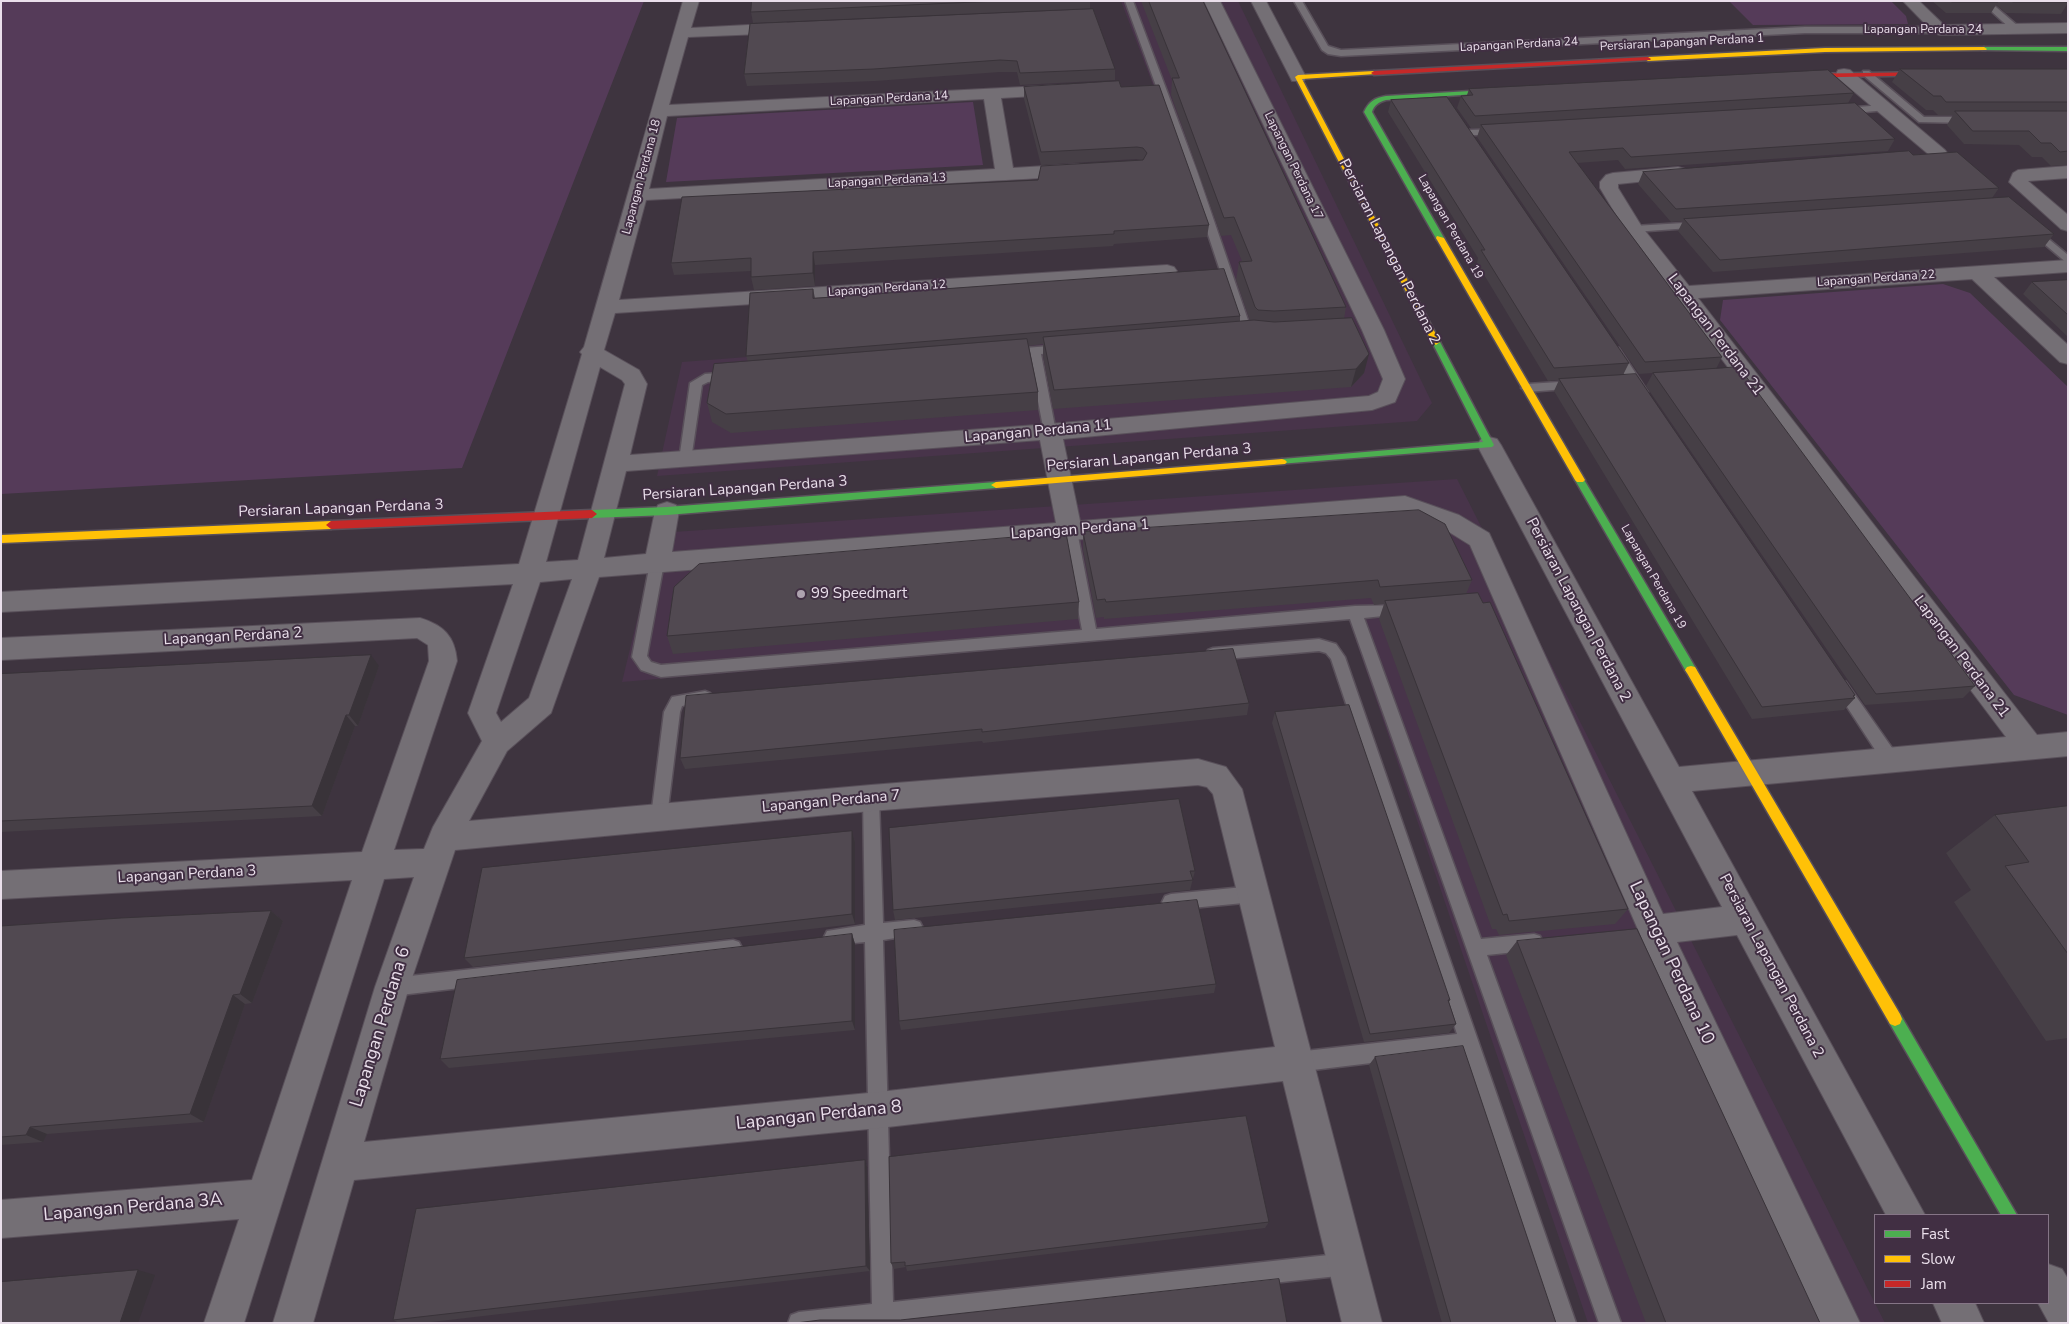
<!DOCTYPE html>
<html>
<head>
<meta charset="utf-8">
<style>
	body { margin:0 }
	#map { position:relative; width:2069px; height:1324px; overflow:hidden; background:#3e343f; font-family:"Nunito Sans",sans-serif }
	canvas { display:block }
	.frame { position:absolute; inset:0; border:2px solid #eadfeb; pointer-events:none }
	.legend { position:absolute; left:1874px; top:1214px; width:175px; height:90px; box-sizing:border-box; background:#412f43; border:1px solid #857586; margin:0; padding:6px 9px; list-style:none; font-size:15px; color:#eadfeb }
	.legend li { display:flex; align-items:center; gap:10px; height:25px }
	.legend b { width:25px; border:1px solid #857586 }
</style>
</head>
<body>
<div id="map">
<canvas width="2069" height="1324"></canvas>
<div class="frame"></div>
<ul class="legend">
<li><b style="height:6px;background:#4caf50"></b>Fast</li>
<li><b style="height:6px;background:#ffc107"></b>Slow</li>
<li><b style="height:6px;background:#c62828"></b>Jam</li>
</ul>
</div>
<script>
const g = document.querySelector('canvas').getContext('2d');
g.lineJoin = 'round';
function fillPath(path, color) { g.fillStyle = color; g.fill(path, 'evenodd'); }
function stroke(path, color, width, dash) { g.strokeStyle = color; g.lineWidth = width; g.lineCap = dash ? 'butt' : 'round'; g.setLineDash(dash || []); g.stroke(path); }
function drawText(font, color, halo, rows, align = 'center') {
  g.font = font + ' "Nunito Sans",sans-serif'; g.lineWidth = 4; g.setLineDash([]); g.textBaseline = 'middle'; g.strokeStyle = halo; g.fillStyle = color; for (const [text, x, y, turn = 0] of rows) {
    g.save(); g.translate(x, y); g.rotate((+turn || 0) * Math.PI / 180); g.textAlign = isNaN(turn) ? turn : align; if (halo) g.strokeText(text, 0, 0); g.fillText(text, 0, 0); g.restore();
  }
}
fillPath(new Path2D(`
	M1121 1H1238L1432 403 1417 421 657 476 682 362 1242 319Z
	M1457 479 1885 1323H1588L1349 620 622 682 658 533Z`), '#48344a');
fillPath(new Path2D(`
	M1 1H644L462 468 1 494Z
	M1729 1H1891L1906 16 1908 24 1753 25Z
	M973 102 983 165 666 182 677 118Z
	M1943 284 1970 293 2068 387V715L2014 695 1720 320 1723 300Z`), '#553b59');
const lane = new Path2D(`
	M1125 1H1133L1197 171 1250 326 1259 331V337H1251L1239 328 1187 171Z
	M1294 1H1302L1328 46 1341 50 1805 27H1940L1944 30 1940 33H1805L1341 56 1328 54 1322 50Z
	M1980 1H1989L2019 27V31H2013Z
	M1863 71H1869L1924 117H1969L1974 120 1969 123 1919 122 1863 75Z
	M1884 105 1887 106V110L1843 114 1838 111 1843 108Z
	M1467 130 1498 129 1503 132 1498 135H1464L1462 133Z
	M1700 222 1705 225 1704 227 1634 232 1629 229 1634 226Z
	M2033 226 2068 255V264L2029 231 2028 229Z
	M1063 345 1067 346V352L1041 354 1056 432 1050 436 1044 432 1029 355 1011 357 1005 353 1011 349Z
	M1615 347 1619 348 1646 389 1648 392 1646 395H1638L1609 351Z
	M732 372 736 373 738 376 736 379 708 382 702 385 691 460 690 463H680L679 460 690 383 705 374Z
	M1575 381 1579 382 1581 385 1579 388 1527 392 1521 388 1527 384Z
	M1070 526 1077 531 1096 629 1355 606 1407 605 1409 609 1407 613 1402 614 1364 618 1481 939 1534 934 1540 936 1543 942 1540 948 1534 950 1487 955 1621 1323H1599L1350 619 661 677 641 670 632 657 650 563 657 558 664 563 647 656 651 662 661 665 1082 630 1063 531Z
	M1319 639 1336 644 1345 657 1576 1323H1554L1463 1052 1296 1072 1289 1069 1286 1062 1289 1055 1296 1052 1457 1034 1331 659 1326 653 1319 651 1213 660 1208 658 1206 654 1208 650 1213 648Z
	M1841 680 1846 682 1897 755 1899 760 1897 765 1891 767 1885 765 1836 690 1833 686 1836 682Z
	M705 691 710 693 713 697 710 701 682 706 680 712 667 817 665 822 659 824 653 822 651 817 664 712 672 697Z
	M871 791 877 793 879 798 883 923 914 920 920 922 923 928 920 934 883 940 893 1302 1347 1253 1354 1257 1358 1264 1354 1271 1347 1275 902 1323H788L791 1315 799 1312 872 1304 865 942 833 945 827 943 824 937 827 931 865 925 863 798 865 793Z
	M1254 886 1260 888 1263 894 1260 900 1254 902 1171 910 1165 908 1162 902 1165 896 1171 894Z
	M733 940 739 942 742 948 739 954 733 956 392 996 386 993 383 987 386 981 392 978Z`);
const street = new Path2D(`
	M683 1H699L691 28 786 23 794 28 786 33 688 37 669 105 1062 85 1068 86 1070 90 1068 94 1001 98 1013 168 1078 164 1084 166 1087 170 1084 174 1078 176 646 200 619 300 1167 265 1174 267 1177 271 1174 275 1167 277 615 313 604 350 639 370 647 384 630 455 1050 424 1369 396 1378 392 1383 379 1362 330 1204 1H1220L1384 330 1405 379 1395 402 1372 410 1063 439 1080 521 1405 496 1459 515 1489 533 1663 914 1722 907 1477 445 1481 439 1489 437 1497 439 1501 445 1679 767 2006 737 1627 233 1600 188V182L1606 175 1613 173 1678 167 1685 169 1687 173 1685 177 1618 184V188L1642 227 1689 286 2068 260V272L1994 277 2068 345V364L2060 362 1972 279 1698 298 2037 735 2068 732V756L1692 791 1925 1215H1886L1737 935 1677 942 1860 1323H1819L1643 941 1470 545 1441 527 1404 514 599 577 551 713 507 751 469 821 871 785 1198 759 1226 767 1242 789 1382 1323H1342L1283 1081 879 1128 354 1180 313 1323H273L375 987 414 877 384 879 244 1323H204L239 1219 1 1238V1200L252 1180 352 880 1 899V871L362 852 429 661 428 645 417 638 1 660V638L420 618C443 625 455 636 457 661L394 850 424 849 433 827 482 741 468 713 513 584 1 612V592L519 564 582 354 580 352 584 347C618 231 649 117 683 1ZM984 99 995 169 649 189 667 116ZM600 367 622 380 625 384 578 560 546 562ZM1040 440 1056 523 672 552 679 511 676 505 667 502 658 505 655 511 646 554 604 558 626 471ZM572 579 529 698 501 722 496 713 540 582ZM1198 785 1207 787 1213 794 1275 1047 879 1092 364 1142 409 987 455 850 871 811Z
	M1251 1H1266L1306 77 1304 81H1292L1290 77Z
	M1903 1H1919L1944 25 2068 23V33L1940 35 1934 33Z
	M1844 69 1850 70 1945 150 1948 154 1945 158H1933L1838 78 1836 74 1838 70Z
	M2068 166V178L2028 181 2068 215V231L2061 229 2009 182 2013 173 2018 170Z
	M2048 1264 2062 1269 2068 1279V1323H2049L2038 1303H2048Z
	M1933 1303H1975L1984 1323H1942Z`);
const fast = new Path2D(`
	M1984 47H2068V51L1982 50 1981 49Z
	M1504 89 1507 91 1506 92 1386 100C1379 102 1374 105 1372 112L1444 238 1437 240 1364 112C1369 101 1375 98 1386 96Z
	M1436 339 1440 342 1494 445 1492 447 1279 464 1277 462 1279 460 1282 459 1483 442 1432 342Z
	M1580 477 1583 478 1695 667 1697 670 1695 673H1687L1575 480Z
	M996 482 1001 485 996 488 667 515 592 518 587 514 592 510 667 507Z
	M1895 1012 1900 1014 2017 1215H2001L1890 1024 1888 1019 1890 1014Z`);
const slow = new Path2D(`
	M1984 47 1987 49 1986 50 1825 52 1648 61 1645 59 1648 57 1825 48Z
	M1374 71 1376 72V74L1302 79 1440 342 1436 345 1432 342 1295 77 1298 75Z
	M1437 236 1444 238 1585 480 1583 482H1577L1575 480 1436 238Z
	M1282 459 1285 460 1287 462 1285 464 996 488 991 485 996 482Z
	M331 521 336 525 331 529 1 543V535Z
	M1691 666 1695 667 1900 1014 1902 1019 1900 1024 1895 1026 1890 1024 1687 673 1685 670 1687 667Z`);
const jam = new Path2D(`
	M1648 57 1651 59 1650 60 1374 75 1371 73 1374 71Z
	M1934 72 1937 74 1936 75 1794 78 1791 76 1794 74Z
	M592 510 597 514 592 518 331 529 326 525 331 521Z`);
stroke(lane, '#59505a', 3);
stroke(street, '#59505a', 2);
stroke(fast, '#59505a', 3);
stroke(slow, '#59505a', 3);
stroke(jam, '#59505a', 3);
fillPath(lane, '#746f75');
fillPath(street, '#746f75');
fillPath(fast, '#4caf50');
fillPath(slow, '#ffc107');
fillPath(jam, '#c62828');
fillPath(new Path2D(`
	M752 1H1090V9L753 23 751 12Z
	M1141 1H1203L1346 307 1344 319 1364 373 1351 387 1053 409 1043 356V344L1029 346 1038 392V410L731 433 712 422 707 403 748 362 746 356 813 289 815 298 1240 316V322L1250 321 1236 280 1239 262 1242 261 1231 235 1221 236 1171 95 1172 80Z
	M1932 1H2068V3L2061 14 2006 13 1996 5 1991 13H1946Z
	M750 24 1115 69V80L1020 85 1017 72H1000L875 81 747 86 744 74Z
	M1900 69H2068V165L2051 166 2042 157H2032L2019 145 1964 144 1947 125 1953 115H1938L1933 110H1926L1892 82Z
	M1024 87H1121L1209 225 1207 237 1114 244 1113 246 815 265V286L754 290 751 277V271L674 275 671 263 1038 180 1141 160 1136 159 1041 165 1024 99Z
	M1469 89 1854 93 1848 103 1895 139 1888 151 1625 169 1618 160 1577 163 1722 357 1716 369 1975 686 1963 698 1865 705 1646 386 1653 373 1639 374 1477 137 1480 128H1471L1457 108 1461 96 1467 95Z
	M1391 100 1629 363 1623 375 1855 695 1854 697 1855 698 1844 710 1752 719 1554 391 1559 380 1548 381 1477 263 1478 258 1388 112Z
	M1913 155 1999 188 1992 198 2054 234 2044 247 1713 272 1678 231 1683 221 1671 222 1638 184 1643 172Z
	M2068 280V337L2023 294 2032 282Z
	M1083 532 1472 580 1466 594 1628 909 1615 924 1499 935 1496 929H1492L1379 619 1384 604 1374 605 1371 598 1104 619V617L1096 618 1083 550Z
	M1079 602 1078 619 673 654 667 636Z
	M379 666 358 726H355L322 816 1 832V674Z
	M1249 703 1247 715 983 743 982 741 685 769 680 758Z
	M1275 712 1450 1000 1449 1002 1456 1024 1449 1033 1364 1042 1272 723Z
	M2068 806V1038L2046 1041 1954 902 1971 890 1946 853 1995 815Z
	M852 831 855 842V924L473 967 464 958Z
	M1195 871 1190 890 895 920 893 910Z
	M271 911 283 921 252 1003 245 1004 204 1122 47 1134 43 1142 1 1145V926Z
	M852 934 855 944V1030L449 1068 440 1059Z
	M1517 941 1820 1323H1646L1506 955Z
	M1216 984 1214 993 901 1030 899 1021Z
	M1375 1057 1556 1323H1442L1369 1065Z
	M865 1160 867 1167 870 1271 423 1323H399L393 1320Z
	M1269 1222 1265 1228 907 1271 906 1267 894 1269 891 1263Z`), '#463f46');
fillPath(new Path2D(`
	M813 252 815 265V286L813 273Z
	M1369 354 1364 373 1351 387 1356 369Z
	M371 655 379 666 358 726 349 715Z
	M346 715 355 726 322 816 312 806Z
	M852 831 855 842V924L852 914Z
	M271 911 283 921 252 1003 240 994Z
	M852 934 855 944V1030L852 1021Z
	M233 995 245 1004 204 1122 190 1114Z
	M30 1127 47 1134 43 1142 26 1135Z
	M865 1160 867 1167 870 1271 866 1266Z
	M138 1270 155 1275 138 1323H120Z`), '#393339');
const building = new Path2D(`
	M752 1H998L751 12Z
	M1149 1H1203L1346 307 1274 311 1258 310 1255 307 1239 262 1252 261 1234 217 1224 218 1172 78H1179Z
	M1951 1H1997L1998 2H1952Z
	M2012 1H2067L2068 2H2013Z
	M1093 9 1115 69 1020 73 1017 61 1000 60 874 69 744 74 750 24Z
	M1900 69H2068V102H1946L1941 96H1934Z
	M1828 70 1854 93 1475 116 1461 96 1473 95 1469 89Z
	M1119 81 1121 87 1159 85 1209 225 1114 231V234L813 252V273L751 277V258L671 263 682 197 1038 180 1041 166 1143 160 1147 153 1143 148 1137 147 1041 152 1024 87Z
	M1447 97 1629 363 1554 368 1481 250H1485L1391 100Z
	M1855 103 1895 139 1631 157 1623 148 1569 152 1722 357 1645 362 1481 125Z
	M1955 111H2068V151L2060 152 2051 143H2041L2029 131H1973Z
	M1909 151 1913 155 1957 152 1999 188 1676 209 1643 172Z
	M2009 197 2054 234 1720 260 1684 219Z
	M1224 269 1240 316 746 356 750 293 813 289V298Z
	M2068 280V315L2032 282Z
	M1352 318 1369 354 1356 369 1054 390 1043 337 1254 320 1274 322Z
	M1027 339 1038 392 726 414 707 403 714 364Z
	M1739 367 1975 686 1876 694 1653 373Z
	M1636 374 1855 695 1853 696 1855 698 1762 707 1559 379Z
	M1419 510 1445 524 1472 580 1380 587 1378 580 1106 602 1105 599 1097 600 1083 532Z
	M1066 533 1079 602 667 636 674 587 699 564Z
	M1478 593 1483 603 1490 602 1628 909 1509 921 1507 914 1503 915 1385 601Z
	M1233 649 1249 703 982 732V729L680 758 686 696Z
	M371 655 349 715H346L312 806 1 821V674Z
	M1349 705 1450 1000H1448L1456 1024 1370 1034 1275 712Z
	M1179 799 1195 871H1190L1193 880 893 910 889 828Z
	M2068 806V954L2005 866 2029 862 1995 815Z
	M852 831V914L464 958 482 868Z
	M1197 900 1216 984 899 1021 894 930Z
	M271 911 240 994 233 995 190 1114 30 1127 26 1135 1 1137V926L121 918Z
	M1637 929 1820 1323H1666L1517 941Z
	M852 934V1021L440 1059 457 980Z
	M1463 1046 1556 1323H1451L1375 1057Z
	M1246 1116 1269 1222 905 1266V1262L891 1263 889 1157Z
	M865 1160 866 1266 393 1320 416 1209Z
	M138 1270 120 1323H1V1282Z
	M1279 1279 1287 1323H796L820 1320H900Z`);
fillPath(building, '#514951');
stroke(building, '#393339', 1);
for (const [x, y, r, color] of [
	[801,594,5,"#aea3af"]
]) { const dot = new Path2D(); dot.arc(x, y, r, 0, 2 * Math.PI); g.fillStyle = color; g.fill(dot); stroke(dot, '#412f43', 2); }
drawText('12px', '#eadfeb', '#412f43', [
	["Lapangan Perdana 24",1923,30],
	["Persiaran Lapangan Perdana 1",1682,43,-3],
	["Lapangan Perdana 24",1519,45,-3],
	["Lapangan Perdana 14",889,99,-3],
	["Lapangan Perdana 17",1293,166,64],
	["Lapangan Perdana 18",642,177,-75],
	["Lapangan Perdana 13",887,181,-3],
	["Lapangan Perdana 19",1450,227,60],
	["Lapangan Perdana 22",1876,279,-4],
	["Lapangan Perdana 12",887,289,-4],
	["Lapangan Perdana 19",1653,577,60]
]);
drawText('15px', '#eadfeb', '#412f43', [
	["Persiaran Lapangan Perdana 2",1389,252,63],
	["Lapangan Perdana 21",1715,335,53],
	["Lapangan Perdana 11",1038,432,-5],
	["Persiaran Lapangan Perdana 3",1149,458,-5],
	["Persiaran Lapangan Perdana 3",745,489,-4],
	["Persiaran Lapangan Perdana 3",341,509,-2],
	["Lapangan Perdana 1",1080,530,-4],
	["Persiaran Lapangan Perdana 2",1578,610,62],
	["Lapangan Perdana 2",233,637,-3],
	["Lapangan Perdana 21",1961,657,53],
	["Lapangan Perdana 7",831,802,-5],
	["Lapangan Perdana 3",187,875,-3],
	["Persiaran Lapangan Perdana 2",1771,966,62]
]);
drawText('15px', '#eadfeb', '#412f43', [
	["99 Speedmart",811,594]
], 'left');
drawText('18px', '#eadfeb', '#412f43', [
	["Lapangan Perdana 10",1671,963,65],
	["Lapangan Perdana 6",381,1027,-73],
	["Lapangan Perdana 8",819,1116,-6],
	["Lapangan Perdana 3A",133,1208,-5]
]);
</script>
</body>
</html>
